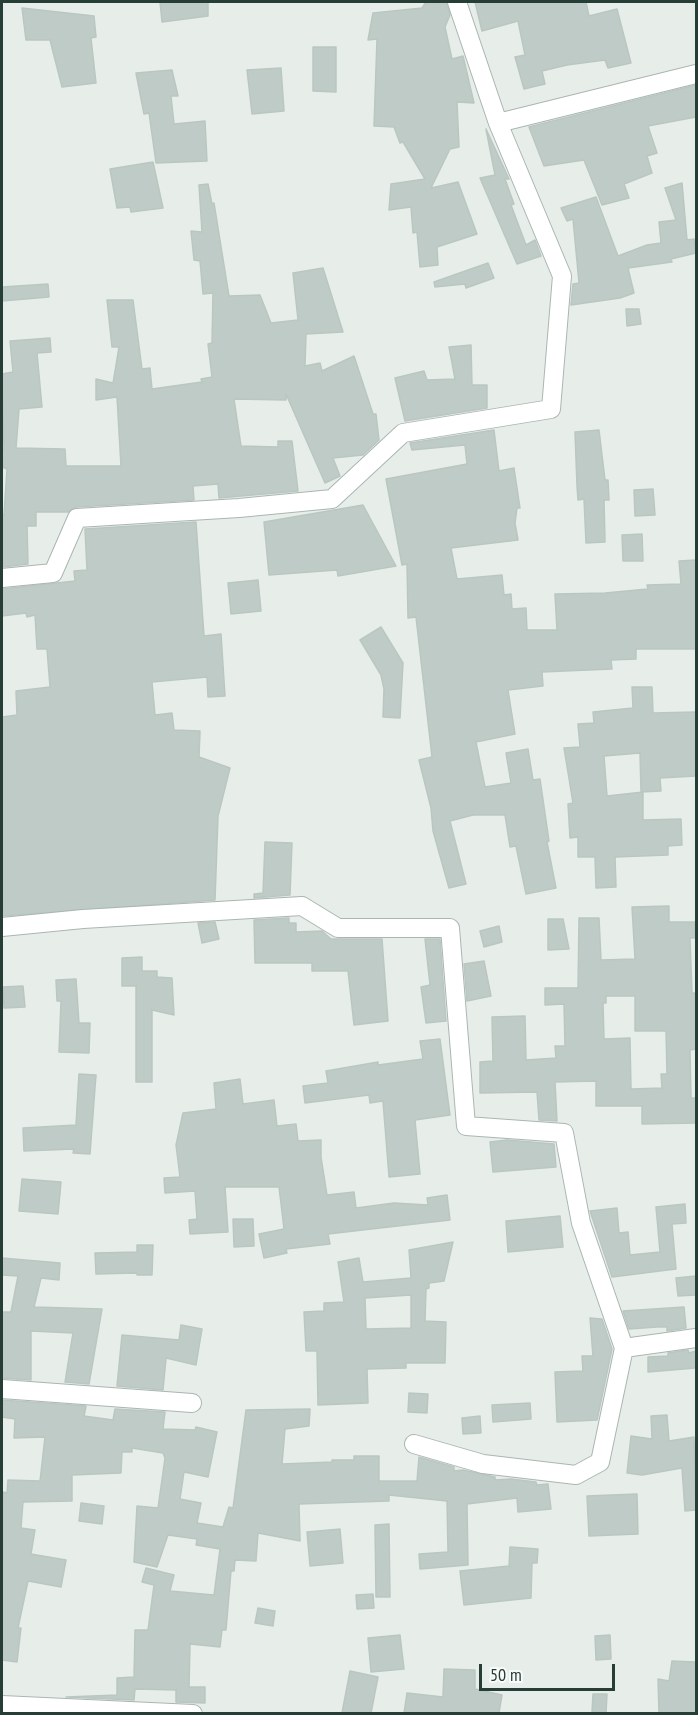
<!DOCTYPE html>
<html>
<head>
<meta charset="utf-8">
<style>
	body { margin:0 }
	#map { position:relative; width:698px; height:1715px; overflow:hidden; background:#e7eeea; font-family:"PT Sans Narrow",sans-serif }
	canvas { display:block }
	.frame { position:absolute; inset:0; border:3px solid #273e37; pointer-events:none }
	.scale { position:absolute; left:479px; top:1664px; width:136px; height:27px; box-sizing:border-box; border:3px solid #273e37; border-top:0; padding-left:8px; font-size:18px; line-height:21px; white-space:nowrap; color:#273e37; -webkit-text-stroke:4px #f7faf9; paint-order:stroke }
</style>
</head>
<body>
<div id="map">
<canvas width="698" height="1715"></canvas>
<div class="frame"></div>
<div class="scale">50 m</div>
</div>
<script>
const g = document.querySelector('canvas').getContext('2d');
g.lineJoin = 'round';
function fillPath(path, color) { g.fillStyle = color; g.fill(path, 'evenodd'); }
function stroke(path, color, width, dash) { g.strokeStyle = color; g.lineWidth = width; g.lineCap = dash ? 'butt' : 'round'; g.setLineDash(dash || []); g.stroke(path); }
const building = new Path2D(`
	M160 2H208V16L162 22Z
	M426 2H446L450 15 445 27 452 59 463 56 474 103 457 102 459 147 450 149 431 188 458 182 477 234 437 247 438 265 420 267 417 232 413 233 411 207 389 210 391 184 425 179 403 142 400 143 394 127 374 126 377 39 368 40 373 13 422 8Z
	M475 2H586L589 16 617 9 631 63 608 68 605 60 567 65 542 71 545 84 524 89 515 57 525 55 518 21 482 31Z
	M22 8 94 16 96 37 91 38 96 83 62 87 50 40H26Z
	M313 47H336V92L313 91Z
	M281 68 284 111 252 114 247 70Z
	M172 70 178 96H171L174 124 205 121 207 161 156 163 149 113 144 114 136 73Z
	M696 85V117L648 126 657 153 647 156 652 173 624 184 629 198 602 205 584 160 544 166 529 127Z
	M486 129 509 179H505L514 204 511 205 526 245 535 240 541 256 517 264 480 178 495 175Z
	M153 162 163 208 131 212 130 207 117 208 110 169Z
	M682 183 687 240 694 239 696 253 671 259 672 262 628 268 634 293 620 298 571 305 573 284 579 283 573 219 567 221 561 208 596 197 618 256 647 245 661 243 659 222 676 220 665 188Z
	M208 184 212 204 214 203 229 296 260 295 271 323 298 320 293 273 323 268 343 332 306 334 305 366 320 363 322 371 354 356 373 414H376L379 440 363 455 333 458 340 476 325 483 286 394V400L234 399 241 446 278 447V441H292L298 491 219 498 218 484 193 486 194 500 76 507 68 512H36V526H27L28 564 2 567V515H4L7 469 2 467V450H4L2 374 13 372 10 341 50 338 51 352 37 353 42 407 19 409 16 448 65 449 66 466H121L117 397 96 400V379L113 383 119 347H112L107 300H133L142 369 150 368 152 389 202 382 201 379 212 377 208 344 212 343 213 293 203 294 200 261 194 260 191 231 202 232 199 185Z
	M488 263 494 278 466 288 465 284 435 287 434 282Z
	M48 284 49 297 2 301V287Z
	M626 309H639L641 324 627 326Z
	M471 345 472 385H487V408L405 421 395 378 424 371 427 380 455 379 449 347Z
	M494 430 499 471 514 468 520 508H517L515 523 518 540 451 548 457 579 502 575 504 595 511 594 512 609 526 608 527 630H557L555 594 605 593 648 589 647 585 681 584 679 561 696 560V649H636V659L611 660 612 669 542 672 543 686 508 690 515 734 476 742 485 787 511 783 506 753 528 749 533 780 540 779 549 841 547 842 556 888 526 894 516 846 510 847 505 815H473L450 821 466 884 449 888 433 831 431 808 419 760 432 757 416 617 408 618 407 564 402 565 386 479 467 464 465 445 412 450 410 443Z
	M599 430 605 480H608L609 500H604L605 542 586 543 584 499 578 500 577 486 575 432Z
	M653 489 655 515 635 516 634 490Z
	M363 505 396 566 338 576 337 570 269 575 264 522Z
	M196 522 204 636 221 634 225 696 208 697 207 677 152 682 155 715 172 713 174 730 200 731 199 757 230 768 218 816 215 900 2 916V717L17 715 16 691 50 687 47 649H37L35 615 27 617 26 613 2 616V589L75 581 74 571 87 570 85 529Z
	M642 534 643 561H623L622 535Z
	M258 580 261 611 231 614 228 583Z
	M381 627 403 663 400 718 383 717 384 689 381 675 360 640Z
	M632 687H652L653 713 696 712V776L660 778 661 791 641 792 640 753 604 756 607 796 643 792V820L681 819 682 845 668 846V855L615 857 616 887 596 888 595 857H578V837L570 838 568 804 573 803 564 748 580 747 578 724 594 723 593 712 633 708Z
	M265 842 292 843 290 895 254 898V894L263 893Z
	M669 906V922H695V938H690L692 993H696V1049L690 1050 691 1098H696V1123L642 1124V1106H596V1081L555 1082 557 1121 539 1120 537 1092 480 1093V1062L493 1061 492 1017 525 1016 526 1060 556 1058 555 1046H565L564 1004 545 1005V988H578L579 918H599L601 960 635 959 632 907ZM606 996H635V1031H666L667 1074H661L662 1088 631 1089 630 1038 604 1039 603 1003H606Z
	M289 918V923H296V932L322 931 331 939H382L388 1021 354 1025 348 971H312V963H255L254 920Z
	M548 919H563L569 949 548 950Z
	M215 922 219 939 202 943 198 923Z
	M499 926 502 942 484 947 480 931Z
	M425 939H440L446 1021 426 1023 421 987 430 985Z
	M142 957V971H157V977L172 978 174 1015 152 1010V1082H136V986H122V958Z
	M484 961 491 996 467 1001 464 964Z
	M76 979 79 1023H90L89 1053 59 1052 61 1001H57L56 980Z
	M23 986 25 1007 4 1008 3 987Z
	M440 1039 450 1115 415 1120 420 1174 389 1177 383 1101 370 1103 369 1095 305 1103 303 1086 328 1083 326 1071 378 1062V1065L423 1059 420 1041Z
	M79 1074 96 1075 90 1154 73 1153 74 1149 24 1151 23 1128 76 1125Z
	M240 1079 243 1104 274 1100 277 1126 296 1124 298 1141 321 1140V1157L327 1195 354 1192 356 1208 394 1203 428 1205 427 1198 447 1195 450 1220 328 1234 330 1244 286 1249 287 1253 264 1258 259 1234 284 1229 279 1187H225L228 1232 190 1234 189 1220 197 1219 195 1191 165 1193 164 1178 180 1177 176 1145 183 1113 216 1109 214 1083Z
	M507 1140 554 1144 556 1167 493 1172 490 1142Z
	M22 1179 61 1182 58 1214 19 1211Z
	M685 1204 686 1223 672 1224 676 1269 612 1277 590 1211 617 1208 619 1233 628 1232 630 1255 660 1252 656 1207Z
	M560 1216 563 1247 508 1252 506 1221Z
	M233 1219H253L254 1246 234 1247Z
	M453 1242 444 1281 429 1283V1288L426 1289 425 1321 446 1322 445 1363H406V1368L367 1369 368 1403 318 1405 317 1351H306L304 1312 324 1311V1303L344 1302 338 1262 359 1258 363 1282 411 1278 409 1250ZM411 1295V1328L366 1329 365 1298Z
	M137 1245H153L152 1275H137V1273L96 1274 95 1253 137 1252Z
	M2 1258 60 1263 59 1280 41 1278 34 1307 102 1309 89 1384 65 1382 73 1333 31 1331V1380L2 1378V1312H11L18 1276 2 1275Z
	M696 1276V1295L678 1296 676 1278Z
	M684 1307 686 1328 667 1331V1327H657L629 1329 623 1311Z
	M590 1318 602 1319 612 1349 597 1420 557 1422 555 1372 583 1371 582 1356H593Z
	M181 1325 202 1329 196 1365 166 1358 163 1390 117 1386 122 1335 179 1340Z
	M688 1350 689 1353 696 1351V1368L648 1372V1357L668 1356V1353Z
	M409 1393 428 1394 427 1413 408 1412Z
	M2 1400 86 1406 84 1416 113 1420 115 1409 165 1412 163 1429 195 1430 196 1427 217 1432 208 1477 184 1472 180 1499 201 1503 197 1523 223 1527 229 1507 233 1508 246 1410 310 1409 309 1426 285 1429 282 1464 332 1462V1460H354V1456H379V1481H417L419 1457 454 1467V1471L463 1470 495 1477V1480L511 1479 536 1482 537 1485 548 1484 551 1509 518 1512 517 1498 467 1504 468 1565 420 1569 419 1554 448 1552 447 1501 389 1495V1501L299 1504 300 1541 258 1533 256 1561 235 1560 234 1571H231L226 1630H222L220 1647 190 1644 189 1687H205V1703L176 1702V1690L135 1689 134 1700 66 1697 117 1695V1678L134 1677 135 1630H148L154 1585 142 1582 146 1568 174 1575 170 1591 214 1595 220 1549 196 1545 197 1539 168 1535 157 1567 134 1562 137 1506 158 1508 165 1458 163 1453 132 1448V1452H122L121 1473 72 1475V1501L23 1502 21 1528 35 1530 31 1554 66 1560 61 1587 28 1581 18 1628H21L17 1662 2 1660 3 1492 7 1493 8 1480 40 1481 45 1437 14 1438 15 1419 2 1417Z
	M530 1403 531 1419 493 1422 492 1405Z
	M667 1415 669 1441 694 1437 696 1510 685 1511 682 1468 642 1475 627 1473 631 1436 652 1439 651 1416Z
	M480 1416 481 1433 463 1434 462 1418Z
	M637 1494 638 1534 589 1536 587 1496Z
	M81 1503 104 1506 102 1524 79 1521Z
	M389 1524 390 1597H376L375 1525Z
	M340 1529 343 1563 310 1566 307 1532Z
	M510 1547 538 1549 537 1563H532L531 1598 464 1605 460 1571 509 1566Z
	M373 1594 374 1608 357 1609 356 1595Z
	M258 1608 275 1611 273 1626 255 1623Z
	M400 1635 404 1669 371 1672 368 1638Z
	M610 1635 611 1659 596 1660 595 1636Z
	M672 1661 696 1662V1713H659L658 1679 669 1681Z
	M444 1669 475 1670V1689L502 1695 499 1713H404L407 1693 443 1697Z
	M350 1671 378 1677 371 1713H342Z
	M593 1694H607L606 1713 592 1712Z`);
fillPath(building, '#bfcbc6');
stroke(building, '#bac7c1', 1.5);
const minor = new Path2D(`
	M457 2 498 123
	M2 578 53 573 77 518 239 508 332 499 403 433 551 409 562 276 498 123 696 74
	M2 927 83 919 302 906 338 928H450L466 1126 564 1133 581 1223 624 1348
	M2 1389 192 1403
	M414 1444 483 1464 576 1475 600 1462 624 1348 696 1338
	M2 1705 193 1714`);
stroke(minor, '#aab6b1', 20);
stroke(minor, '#fff', 18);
</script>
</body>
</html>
